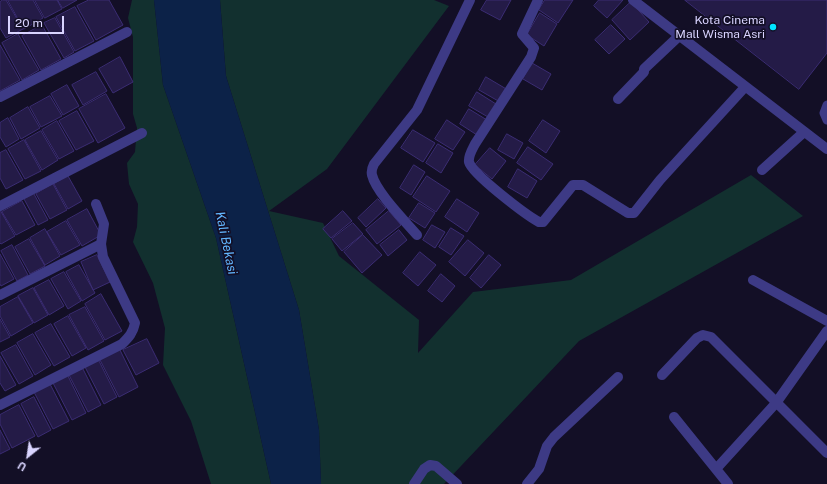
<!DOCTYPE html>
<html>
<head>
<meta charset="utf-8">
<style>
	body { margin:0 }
	#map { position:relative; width:827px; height:484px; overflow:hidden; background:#130f26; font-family:"Public Sans",sans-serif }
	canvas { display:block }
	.north { position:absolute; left:8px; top:436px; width:40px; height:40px; -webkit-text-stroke:3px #130f26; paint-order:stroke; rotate:210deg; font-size:11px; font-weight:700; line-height:16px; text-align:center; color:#d9d4ff }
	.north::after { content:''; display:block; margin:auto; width:14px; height:18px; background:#d9d4ff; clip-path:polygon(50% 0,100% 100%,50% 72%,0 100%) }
	.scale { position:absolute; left:8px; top:16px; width:56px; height:18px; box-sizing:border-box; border:2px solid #d9d4ff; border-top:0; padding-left:5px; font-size:12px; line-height:14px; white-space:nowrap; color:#d9d4ff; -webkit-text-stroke:3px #130f26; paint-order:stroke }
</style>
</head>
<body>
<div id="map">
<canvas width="827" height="484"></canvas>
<div class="north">U</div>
<div class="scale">20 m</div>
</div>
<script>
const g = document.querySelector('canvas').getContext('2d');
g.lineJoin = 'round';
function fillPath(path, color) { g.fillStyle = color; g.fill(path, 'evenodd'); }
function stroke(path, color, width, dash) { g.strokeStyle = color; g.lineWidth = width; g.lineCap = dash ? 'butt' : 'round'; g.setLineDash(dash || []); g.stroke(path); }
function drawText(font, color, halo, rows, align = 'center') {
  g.font = font + ' "Public Sans",sans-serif'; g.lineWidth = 3.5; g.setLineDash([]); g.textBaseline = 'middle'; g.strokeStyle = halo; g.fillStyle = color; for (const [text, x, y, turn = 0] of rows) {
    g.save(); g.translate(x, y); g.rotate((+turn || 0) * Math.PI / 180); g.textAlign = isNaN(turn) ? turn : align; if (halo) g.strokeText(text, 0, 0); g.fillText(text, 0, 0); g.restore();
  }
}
fillPath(new Path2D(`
	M132 0H154L163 85 216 238 271 484H211L191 421 163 365 165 328 153 283 133 242 137 227 138 204 129 184 127 163 135 152 137 128 133 114V37L128 18Z
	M220 0H434L449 6 327 169 269 211 323 223 339 256 419 320 418 353 473 292 571 280 751 175 803 216 579 341 444 484H321L319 430 299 310 226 76Z`), '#12302f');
fillPath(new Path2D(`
	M154 0H220L226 76 299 310 319 430 321 484H271L216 238 163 85Z`), '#0c2248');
const building = new Path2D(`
	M3 0H6L23 29 6 38 0 28V2Z
	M8 0H33L43 18 24 29Z
	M35 0H57L62 9 45 18Z
	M58 0H77L63 8Z
	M89 0H109L123 25 96 40 77 6Z
	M487 0H511L500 20 481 10Z
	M545 0H573L558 23 539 10Z
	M599 0H623L607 18 594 6Z
	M685 0H827V53L799 89Z
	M631 2 649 22 630 40 612 20Z
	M75 7 94 41 75 51 56 17Z
	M540 13 557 24 544 46 527 35Z
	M55 18 74 52 64 58 44 23Z
	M42 25 61 59 41 70 22 36Z
	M611 25 625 39 609 54 595 40Z
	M18 34 39 70 22 80 2 43Z
	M0 45 20 80 0 91Z
	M120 57 133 82 113 93 99 69Z
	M532 63 551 74 542 90 523 79Z
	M96 72 107 91 83 105 72 85Z
	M486 77 508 90 500 102 479 90Z
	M67 85 79 106 63 115 51 94Z
	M477 92 496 104 488 117 469 106Z
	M106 94 125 128 98 143 79 109Z
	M50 96 62 116 41 127 30 107Z
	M28 107 40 128 21 139 10 118Z
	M469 109 487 120 477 135 460 124Z
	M77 111 94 141 76 150 59 121Z
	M8 118 19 139 6 147 0 137V123Z
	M447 120 465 132 453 150 435 139Z
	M543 120 560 131 546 153 529 141Z
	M57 121 74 151 59 159 42 130Z
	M413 130 435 143 423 162 401 148Z
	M41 131 58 160 42 170 25 140Z
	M507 134 523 143 514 159 498 150Z
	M24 140 41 171 25 179 8 149Z
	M438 144 453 153 441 173 426 163Z
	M528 147 553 164 541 180 517 163Z
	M490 148 506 161 492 179 475 165Z
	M6 150 23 180 6 189 0 178V153Z
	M414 165 425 172 411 195 400 188Z
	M518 169 537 181 527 198 508 187Z
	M68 176 82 201 68 209 54 184Z
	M427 176 450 191 436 212 413 197Z
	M53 184 67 210 50 219 36 194Z
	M34 194 48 220 38 225 24 199Z
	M378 199 386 208 366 227 358 218Z
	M457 199 479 213 467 232 445 217Z
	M22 201 35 225 16 235 2 212Z
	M419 203 435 213 425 228 409 218Z
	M87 209 101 235 82 246 67 220Z
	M0 210 15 236 1 244 0 243Z
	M343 211 352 221 331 238 323 229Z
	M389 211 401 225 377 244 366 230Z
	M66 221 80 245 61 255 47 232Z
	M353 223 363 234 342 251 332 239Z
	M432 225 445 232 435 248 423 240Z
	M451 228 464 236 451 255 439 247Z
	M45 229 60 256 45 265 30 238Z
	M399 230 407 240 388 256 380 245Z
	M363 235 382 255 362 273 344 252Z
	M29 239 45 266 30 274 15 247Z
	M468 240 484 253 465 276 449 262Z
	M12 245 28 275 17 281 1 251Z
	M420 252 436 265 418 286 403 273Z
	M0 254 14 279 1 286 0 284Z
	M97 255 110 282 93 290 81 262Z
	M489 255 501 265 481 288 470 278Z
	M79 265 95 293 82 301 66 272Z
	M64 272 81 301 68 309 51 279Z
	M441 274 455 286 442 302 428 291Z
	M49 280 64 306 49 315 34 288Z
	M33 288 48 315 34 323 18 296Z
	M101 294 122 331 105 340 85 304Z
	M18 297 33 323 11 336 0 316V307Z
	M85 307 104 341 88 350 69 315Z
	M68 316 86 348 72 356 54 324Z
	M0 319 10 337 0 342Z
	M51 324 70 357 54 366 35 333Z
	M33 334 51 365 35 375 17 343Z
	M147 339 159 363 136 375 123 350Z
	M16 345 33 376 19 384 1 353Z
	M120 350 138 387 119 397 100 360Z
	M0 356 16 385 5 391 0 383Z
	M99 361 117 397 104 404 85 367Z
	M83 369 101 405 88 412 69 375Z
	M68 376 86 413 72 420 53 383Z
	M50 384 69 421 53 429 34 392Z
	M34 397 51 430 38 437 21 404Z
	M19 405 35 436 12 448 0 424V415Z
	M0 430 10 449 0 454Z`);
fillPath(building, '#241b47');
stroke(building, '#3b2d73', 1);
stroke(new Path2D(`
	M827 105 824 113 827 120`), '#3d3a85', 9);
stroke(new Path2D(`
	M538 0 522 34 534 48 531 57 475 144C472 150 468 156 469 162 472 174 526 215 539 222H543L573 185H583L628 213H634L660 180 745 87
	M633 0 827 149
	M0 97 127 32
	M618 99 644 72V69L679 36
	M762 170 804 132
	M0 206 142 133
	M417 235C405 221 376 192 372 175 371 171 372 168 374 164L417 110 470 0
	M753 280 827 321
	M0 295 101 244
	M662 375 697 338 703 335 711 337 827 453
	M0 405 122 344C129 337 133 333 135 323L103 257 101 244 104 224 96 204
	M674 417 728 484
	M716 469 776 403 827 331
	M414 484 424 469 430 465 436 466 457 484
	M527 484 539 469 547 446 554 437 618 377`), '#3d3a85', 10);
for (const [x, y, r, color] of [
	[773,27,4,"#00e5ff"]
]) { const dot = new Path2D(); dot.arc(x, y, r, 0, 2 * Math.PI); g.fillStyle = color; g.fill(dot); stroke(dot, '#130f26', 1.5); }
drawText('12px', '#d9d4ff', '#130f26', [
	["Kota Cinema",765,20],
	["Mall Wisma Asri",765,34]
], 'right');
drawText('italic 13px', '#62b6ff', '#130f26', [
	["Kali Bekasi",226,243,78]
]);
</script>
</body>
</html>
